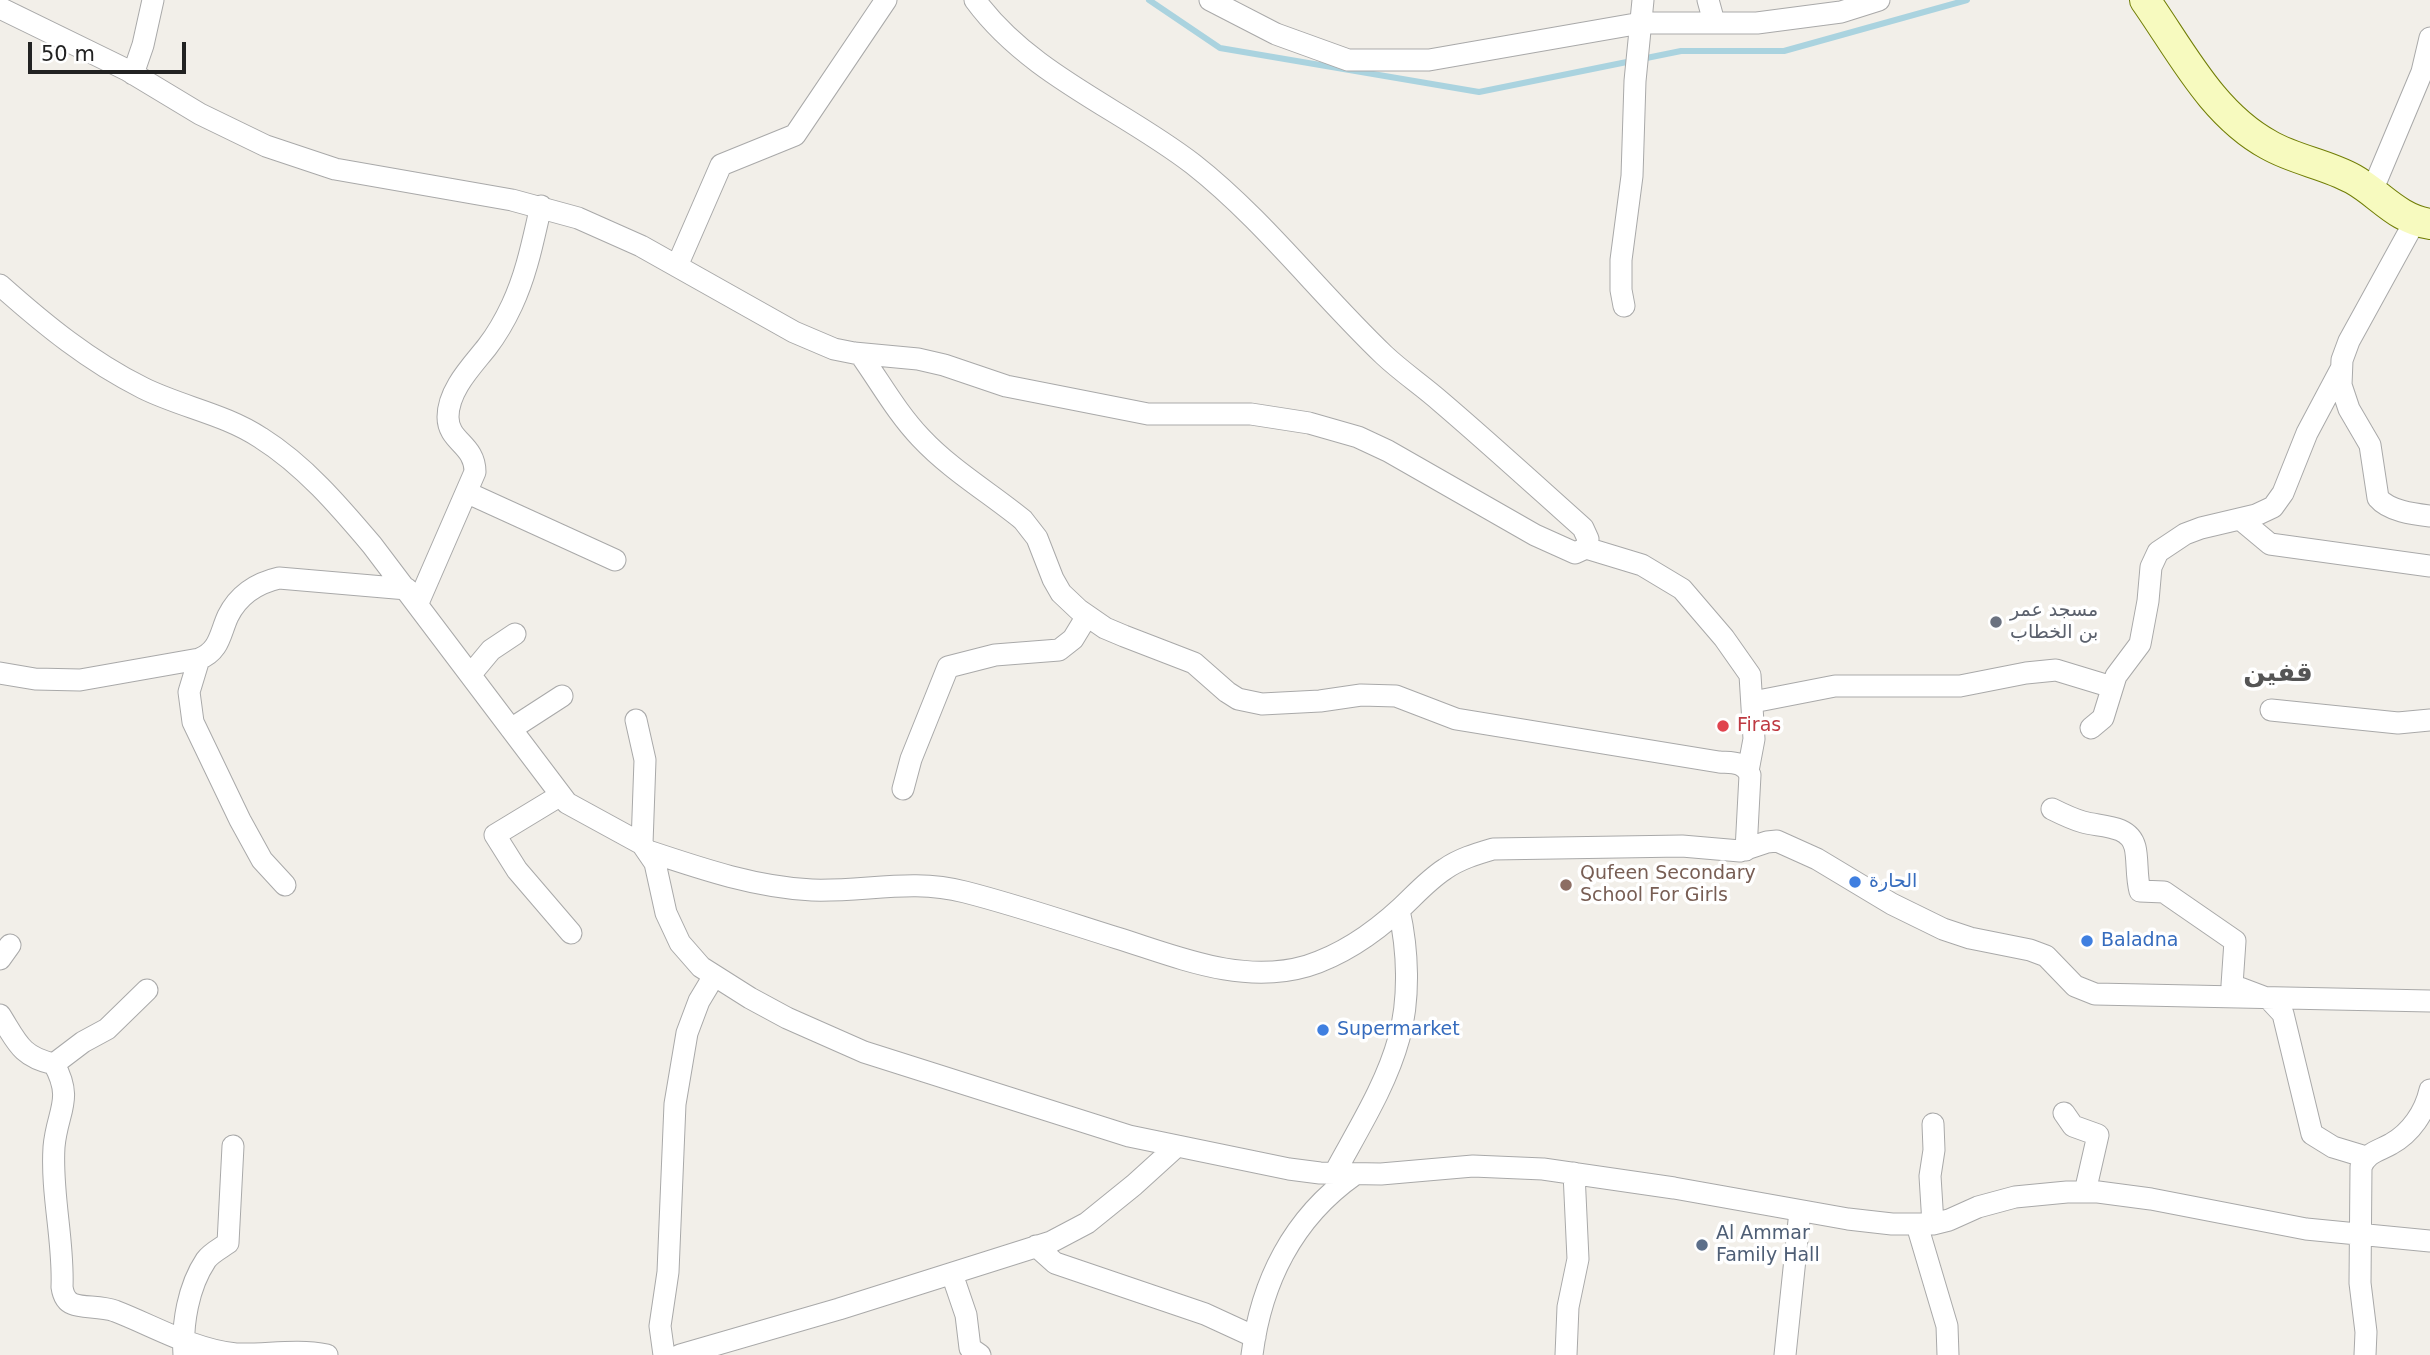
<!DOCTYPE html>
<html>
<head>
<meta charset="utf-8">
<style>
	body { margin:0 }
	#map { position:relative; width:2430px; height:1355px; overflow:hidden; background:#f2efe9; font-family:"DejaVu Sans",sans-serif }
	canvas { display:block }
	.scale { position:absolute; left:28px; top:42px; width:158px; height:32px; box-sizing:border-box; border:4px solid #222; border-top:0; padding-left:9px; font-size:21px; line-height:24px; white-space:nowrap; color:#222; -webkit-text-stroke:5px #fff; paint-order:stroke }
</style>
</head>
<body>
<div id="map">
<canvas width="2430" height="1355"></canvas>
<div class="scale">50 m</div>
</div>
<script>
const g = document.querySelector('canvas').getContext('2d');
g.lineJoin = 'round';
function stroke(path, color, width, dash) { g.strokeStyle = color; g.lineWidth = width; g.lineCap = dash ? 'butt' : 'round'; g.setLineDash(dash || []); g.stroke(path); }
function drawText(font, color, halo, rows, align = 'center') {
  g.font = font + ' "DejaVu Sans",Cairo,sans-serif'; g.lineWidth = 7; g.setLineDash([]); g.textBaseline = 'middle'; g.strokeStyle = halo; g.fillStyle = color; for (const [text, x, y, turn = 0] of rows) {
    g.save(); g.translate(x, y); g.rotate((+turn || 0) * Math.PI / 180); g.textAlign = isNaN(turn) ? turn : align; if (halo) g.strokeText(text, 0, 0); g.fillText(text, 0, 0); g.restore();
  }
}
stroke(new Path2D(`
	M1149 0 1220 48 1479 92 1681 51H1784L1967 0`), '#aad3df', 6);
const street = new Path2D(`
	M1210 0 1276 34 1348 60H1429L1641 23H1757L1841 12 1879 0
	M1708 0 1714 22
	M0 8 127 70 200 114 266 146 335 169 512 200 578 218 641 246 794 332 834 349 854 353 918 359 944 365 1006 386 1148 414H1251L1309 423 1358 437 1388 451 1535 535 1575 553 1586 548 1588 539 1583 528C1536 486 1489 443 1441 402 1423 386 1402 372 1384 355 1320 294 1262 218 1193 164 1122 109 1030 75 975 0
	M133 74 143 45 153 0
	M2372 191 2422 72 2430 38
	M2415 221 2349 341 2342 360 2341 385 2349 409 2370 445 2378 498C2389 511 2413 514 2430 516
	M677 266 721 165 795 135 886 0
	M0 285C45 325 89 361 143 388 181 407 225 414 261 438 304 465 339 506 372 545L567 803 642 844 655 863 666 913 680 943 701 967 750 998 787 1018 864 1052 1129 1136 1289 1169 1320 1173 1381 1174 1473 1166 1543 1169 1674 1188 1848 1219 1892 1224H1933L1949 1220 1978 1207 2015 1197 2067 1192H2098L2151 1199 2306 1229 2430 1241
	M1624 306 1621 290V260L1632 176 1635 81 1643 0
	M860 354C880 382 897 413 921 438 951 470 990 493 1023 520L1037 538 1053 579 1061 593 1079 610 1105 628 1124 636 1194 663 1227 692 1238 699 1262 704 1320 701 1361 695 1396 696 1456 719 1719 762C1732 763 1744 761 1750 775L1746 850
	M468 493 615 560
	M2240 519 2270 544 2430 566
	M1586 548 1642 565 1682 589 1724 638 1750 675 1754 739 1748 771
	M418 603 475 472C475 444 448 442 448 417 448 390 472 366 487 347 497 334 505 320 512 305 527 273 533 240 541 206
	M199 659 189 692 193 722 240 820 262 860 285 885
	M0 673 35 679 80 680 199 659C220 651 220 633 228 616 239 594 257 583 279 578L407 589
	M471 674 491 650 515 634
	M1753 702 1835 686H1960L2026 673 2056 670 2112 687
	M2271 710 2398 723 2430 720
	M636 720 645 760 642 844
	M2091 728 2103 718 2116 676 2140 644 2148 601 2151 567 2158 552 2185 534 2201 528 2256 515 2273 507 2283 493 2307 433 2341 369
	M511 729 562 696
	M903 789 911 759 948 667 995 655 1059 650 1073 639 1087 616
	M561 795 495 835 517 870 571 933
	M2052 809C2062 814 2072 819 2083 822 2100 827 2129 824 2135 847 2138 859 2136 876 2140 891L2164 892 2235 941 2232 985 2269 999 2283 1014 2312 1134 2333 1147 2366 1157
	M648 851C702 869 755 887 812 890 865 892 912 878 965 892 1016 905 1066 922 1117 938 1178 957 1242 985 1307 966 1342 955 1375 932 1401 908 1415 895 1428 880 1445 869 1459 859 1476 854 1493 849L1682 846 1740 851 1767 842 1777 841 1817 859 1892 904 1943 929 1970 938 2030 950 2046 956 2075 986 2095 994 2430 1001
	M0 959 10 945
	M0 1015C17 1042 21 1057 54 1064L83 1042 107 1029 147 990
	M54 1064C74 1100 57 1111 54 1147 51 1194 64 1241 62 1287 63 1294 65 1301 73 1304 82 1308 101 1306 115 1311 154 1326 194 1350 236 1354 267 1355 296 1349 327 1355
	M2064 1113 2073 1126 2098 1135 2085 1192
	M1933 1124 1934 1150 1930 1176 1933 1224
	M1334 1174C1357 1131 1386 1086 1399 1038 1410 998 1408 950 1399 910
	M1917 1225 1947 1326 1948 1355
	M1036 1246 1055 1263 1205 1314 1255 1337
	M952 1274 966 1315 970 1348 980 1355
	M184 1355C182 1324 188 1287 206 1260 211 1253 221 1248 228 1243L233 1146
	M664 1355 660 1326 668 1272 675 1104 687 1033 699 1001 714 976
	M680 1355 839 1309 1051 1242 1087 1223 1134 1185 1177 1146
	M1252 1355C1261 1282 1293 1218 1354 1175
	M1566 1355 1568 1307 1578 1259 1574 1173
	M1785 1355 1800 1211
	M2365 1355 2366 1332 2360 1283 2361 1167C2367 1152 2379 1151 2391 1144 2411 1133 2425 1112 2430 1090`);
const secondary = new Path2D(`
	M2145 0C2181 51 2212 114 2269 145 2295 160 2326 164 2353 179 2380 194 2397 219 2430 224`);
stroke(street, '#a9a9a9', 23);
stroke(secondary, '#707d05', 32);
stroke(street, '#fff', 21);
stroke(secondary, '#f7fabf', 30);
for (const [x, y, r, color] of [
	[1996,622,7,"#6b7280"],
	[1723,726,7,"#e0444e"],
	[1855,882,7,"#3f7fe0"],
	[1566,885,7,"#8d6e63"],
	[2087,941,7,"#3f7fe0"],
	[1323,1030,7,"#3f7fe0"],
	[1702,1245,7,"#5c6f8a"]
]) { const dot = new Path2D(); dot.arc(x, y, r, 0, 2 * Math.PI); g.fillStyle = color; g.fill(dot); stroke(dot, '#fff', 2.5); }
drawText('19px', '#5b616d', '#fff', [
	["مسجد عمر",2010,611],
	["بن الخطاب",2010,633]
], 'left');
drawText('19px', '#be3a42', '#fff', [
	["Firas",1737,726]
], 'left');
drawText('19px', '#785e54', '#fff', [
	["Qufeen Secondary",1580,874],
	["School For Girls",1580,896]
], 'left');
drawText('19px', '#366cbe', '#fff', [
	["الحارة",1869,882],
	["Baladna",2101,941],
	["Supermarket",1337,1030]
], 'left');
drawText('19px', '#4e5e75', '#fff', [
	["Al Ammar",1716,1234],
	["Family Hall",1716,1256]
], 'left');
drawText('bold 26px', '#555', '#fff', [
	["قفين",2278,674]
]);
</script>
</body>
</html>
